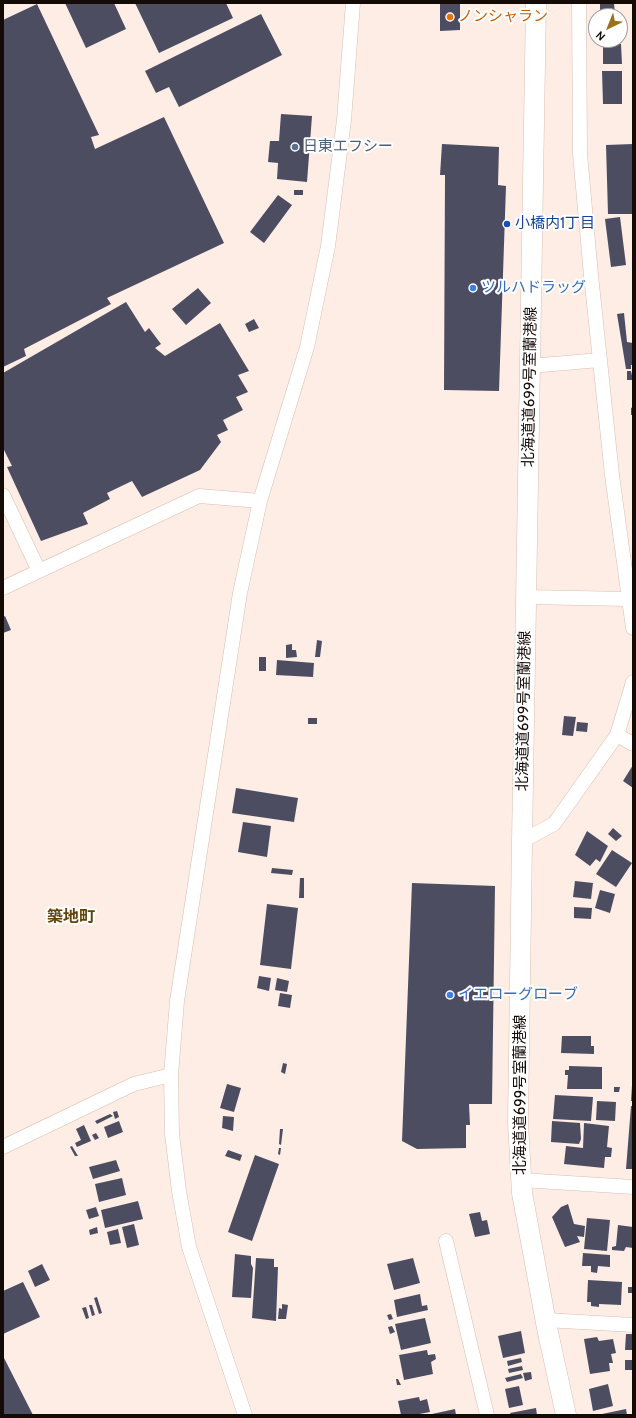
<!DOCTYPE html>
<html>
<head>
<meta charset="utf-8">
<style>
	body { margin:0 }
	#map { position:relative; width:636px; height:1418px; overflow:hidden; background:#feede5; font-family:Cabin,sans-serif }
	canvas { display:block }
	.frame { position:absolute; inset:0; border:4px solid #140b07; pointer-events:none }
	.north { position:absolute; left:588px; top:8px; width:40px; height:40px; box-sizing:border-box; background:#fff; border:1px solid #a19d9c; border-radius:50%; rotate:223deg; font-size:11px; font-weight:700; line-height:16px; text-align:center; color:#140b07 }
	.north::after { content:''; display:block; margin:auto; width:14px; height:18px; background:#9c6f1f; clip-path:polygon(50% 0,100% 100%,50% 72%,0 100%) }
</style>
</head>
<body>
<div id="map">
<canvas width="636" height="1418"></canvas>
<div class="frame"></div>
<div class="north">N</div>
</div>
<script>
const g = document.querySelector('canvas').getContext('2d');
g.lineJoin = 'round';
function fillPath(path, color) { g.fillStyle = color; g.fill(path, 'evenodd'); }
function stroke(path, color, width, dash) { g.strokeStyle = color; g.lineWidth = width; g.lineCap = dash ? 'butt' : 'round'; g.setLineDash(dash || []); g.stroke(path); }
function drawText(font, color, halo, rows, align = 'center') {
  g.font = font + ' Cabin,"Noto Sans JP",sans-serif'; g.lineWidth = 4; g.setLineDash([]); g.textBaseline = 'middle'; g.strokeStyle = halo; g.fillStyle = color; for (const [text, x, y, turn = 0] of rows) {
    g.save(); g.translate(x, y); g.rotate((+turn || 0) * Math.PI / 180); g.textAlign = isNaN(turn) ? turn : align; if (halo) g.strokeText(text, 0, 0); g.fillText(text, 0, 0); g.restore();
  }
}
fillPath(new Path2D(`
	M65 3H114L126 29 86 48Z
	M135 3H226L233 18 159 53Z
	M440 3H460V30L440 31Z
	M600 3H614L615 14 600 15Z
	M37 4 99 135 91 137 95 149 164 117 224 243 107 298 111 304 24 349 26 356 3 367V20Z
	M261 14 282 55 179 107 169 87 156 93 145 71Z
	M624 17 625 36H620V18Z
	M603 44H621L622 64H603Z
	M602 71H622V104H603Z
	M281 114 312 116 307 182 277 179 278 163 268 162 270 141H279Z
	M442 144 499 147 498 185 506 186 499 391 444 390 445 175H440Z
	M633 144V214H608L606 145Z
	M294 190H303V195H294Z
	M278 195 292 205 264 243 250 232Z
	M620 217 626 265 611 267 605 219Z
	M198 288 211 303 186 325 172 309Z
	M126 302 145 332 149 328 161 344 155 348 165 356 220 323 249 371 238 375 248 392 236 397 243 410 223 420 228 430 217 435 221 442 200 470 142 497 132 481 107 493 110 499 83 513 88 524 41 541 7 467 12 466 3 448V373Z
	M624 313 627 342 633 343V365H631V369H626L617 314Z
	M254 319 259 328 249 332 245 324Z
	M627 371H631L633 380H627Z
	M633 407V415H631V408Z
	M5 616 11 630 3 633V617Z
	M317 640 322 641 320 657H315Z
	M292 644V650H296L297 657 286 658V645Z
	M259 657H266V671H259Z
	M277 660 314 663 313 677 276 675Z
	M564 716 576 717 573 736 562 735Z
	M308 718H317V724H308Z
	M577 722 588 723 587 732 576 731Z
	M633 765V788L623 781Z
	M236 788 298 798 294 822 232 813Z
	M243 822 271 826 267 857 238 852Z
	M613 828 622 836 616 841 608 834Z
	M587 831 608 846 600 862 596 859 590 866 575 855Z
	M612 850 632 863 616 887 596 874Z
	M272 868 293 870 292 875 271 873Z
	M300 878H304V898H299Z
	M575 881 593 883 591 899 573 897Z
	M412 883 495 886 492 1104H469L470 1125H466V1148L417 1149 402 1141Z
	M600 890 615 894 610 913 595 908Z
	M267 904 298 908 291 969 260 965Z
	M574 907 592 908 591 919 574 918Z
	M259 976 271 978 269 991 257 988Z
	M277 978 289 981 287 992 275 990Z
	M280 993 292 995 290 1008 278 1006Z
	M562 1036H591V1046H594V1054L561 1053Z
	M283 1063 287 1064 285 1074 281 1072Z
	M569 1066 602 1067V1089H567L568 1075H565V1070H569Z
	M227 1084 241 1088 234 1112 220 1108Z
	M632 1085 633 1086V1101H631Z
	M614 1087H620L619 1092H614Z
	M555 1095 593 1097 591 1121 553 1119Z
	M597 1101 616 1102 615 1121 596 1120Z
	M631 1106H633V1169H626Z
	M117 1111 119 1117 115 1119 113 1112Z
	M110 1114 113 1116 97 1124 95 1121Z
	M223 1116 234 1117 233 1131 222 1128Z
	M119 1121 123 1132 108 1138 104 1127Z
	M552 1121 580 1123 581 1139 579 1144 551 1142Z
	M584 1123 609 1126 607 1147 612 1148 611 1157H605L604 1168 564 1164 566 1146 583 1148Z
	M84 1125 91 1141 77 1147 75 1143 81 1140 76 1129Z
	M280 1129H283L281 1145 279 1144Z
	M96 1133 99 1138 95 1140 92 1135Z
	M72 1146 78 1156H75L70 1147Z
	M279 1148H281L280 1155 278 1154Z
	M228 1150 242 1155 240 1161 225 1156Z
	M255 1155 279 1164 252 1241 228 1232Z
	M116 1160 120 1171 93 1179 89 1167Z
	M122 1178 126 1195 99 1202 95 1184Z
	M138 1201 143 1219 105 1228 101 1210Z
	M568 1204 574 1224 585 1226 584 1237 577 1236 580 1242 565 1247 552 1217 561 1207Z
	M96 1207 99 1216 89 1219 86 1210Z
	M480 1212 482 1221 487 1220 490 1234 475 1237 469 1214Z
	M587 1218 610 1220 607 1251 584 1249Z
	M134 1224 139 1245 127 1248 122 1227Z
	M618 1225 633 1227V1248L626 1247 624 1251 612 1250V1247L616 1246Z
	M97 1227 98 1233 90 1235 89 1230Z
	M118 1229 121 1243 110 1245 107 1232Z
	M583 1253 610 1255V1267L598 1266 597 1273 591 1272V1266H582Z
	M235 1254 251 1256V1264L253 1268 251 1298 232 1297Z
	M256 1258 274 1259V1267H278L276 1321 252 1318Z
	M413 1258 420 1283 394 1290 387 1264Z
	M42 1264 50 1280 35 1287 28 1271Z
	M588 1280 622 1282 621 1305 599 1304V1307L591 1306V1302H587Z
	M23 1282 40 1317 3 1334V1291Z
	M628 1287H633L632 1293H628Z
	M420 1294 422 1306 427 1305 428 1310 397 1317 394 1300Z
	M97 1297 102 1313 99 1314 94 1298Z
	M282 1304 288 1305 286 1319H278L279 1308 282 1309Z
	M89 1305H92L95 1315 92 1316Z
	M86 1307 89 1318 86 1319 82 1308Z
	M391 1314 393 1319 389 1320 387 1315Z
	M425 1318 431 1343 401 1350 395 1324Z
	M392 1326 395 1332 390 1334 388 1327Z
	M521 1331 525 1353 503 1358 498 1336Z
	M626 1334H633V1350H625Z
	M597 1337 599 1341 613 1339 616 1353 611 1354 613 1363H609L610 1371 590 1374 584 1339Z
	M427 1350 428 1355 435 1354 436 1359 431 1362 433 1374 404 1380 399 1355Z
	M3 1356 33 1415H3Z
	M521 1358 522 1362 508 1366 507 1361Z
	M625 1360H633V1370H625Z
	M522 1366 523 1370 509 1373 508 1369Z
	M531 1372 532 1379 525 1381 523 1373Z
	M521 1374 523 1378 507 1382 505 1378Z
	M396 1379H398L401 1385H397Z
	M608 1384 613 1406 593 1411 589 1389Z
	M519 1386 523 1405 509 1408 505 1389Z
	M419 1397 420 1401 427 1399 430 1412 414 1415H401L398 1401Z
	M536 1408 537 1415H511L510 1413Z
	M455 1409 456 1415H432V1414Z
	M626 1409 627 1415H602V1414Z`), '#4d4d62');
const minor = new Path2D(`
	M579 3 580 154 591 275 612 475 633 628
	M530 366 600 360
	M3 495 39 571
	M3 588 199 496 260 501
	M526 597 629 599
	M617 735 633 744
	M522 841 554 824 617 735 633 682
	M3 1147 134 1084 171 1075
	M521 1180 633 1187
	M446 1241 487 1415
	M545 1320 633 1325
	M245 1415 189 1247 179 1191 172 1134 171 1075 177 1001 240 593 260 501 307 347 328 246 344 120 353 3`);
const secondary = new Path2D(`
	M536 3 522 841 518 1123 522 1193 547 1328 566 1415`);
stroke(minor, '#d8beb0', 15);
stroke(secondary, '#d8beb0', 21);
stroke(minor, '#fff', 14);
stroke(secondary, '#fff', 20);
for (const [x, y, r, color] of [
	[450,17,4,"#e8710a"],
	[295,147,4,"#5c6f8a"],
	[507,224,4,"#1a4fb4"],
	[473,288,4,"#3f7fe0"],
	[450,995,4,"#3f7fe0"]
]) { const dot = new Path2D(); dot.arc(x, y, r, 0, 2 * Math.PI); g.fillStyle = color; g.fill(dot); stroke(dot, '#fff', 1.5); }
drawText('15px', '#c56008', '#fff', [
	["ノンシャラン",458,17]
], 'left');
drawText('15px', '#4e5e75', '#fff', [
	["日東エフシー",303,147]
], 'left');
drawText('15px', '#164399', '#fff', [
	["小橋内1丁目",515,224]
], 'left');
drawText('15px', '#366cbe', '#fff', [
	["ツルハドラッグ",481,288],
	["イエローグローブ",458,995]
], 'left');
drawText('15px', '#140b07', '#fff', [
	["北海道道699号室蘭港線",530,387,-89],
	["北海道道699号室蘭港線",524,711,-89],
	["北海道道699号室蘭港線",521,1095,-90]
]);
drawText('bold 16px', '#614309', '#fff', [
	["築地町",71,917]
]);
</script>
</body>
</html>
